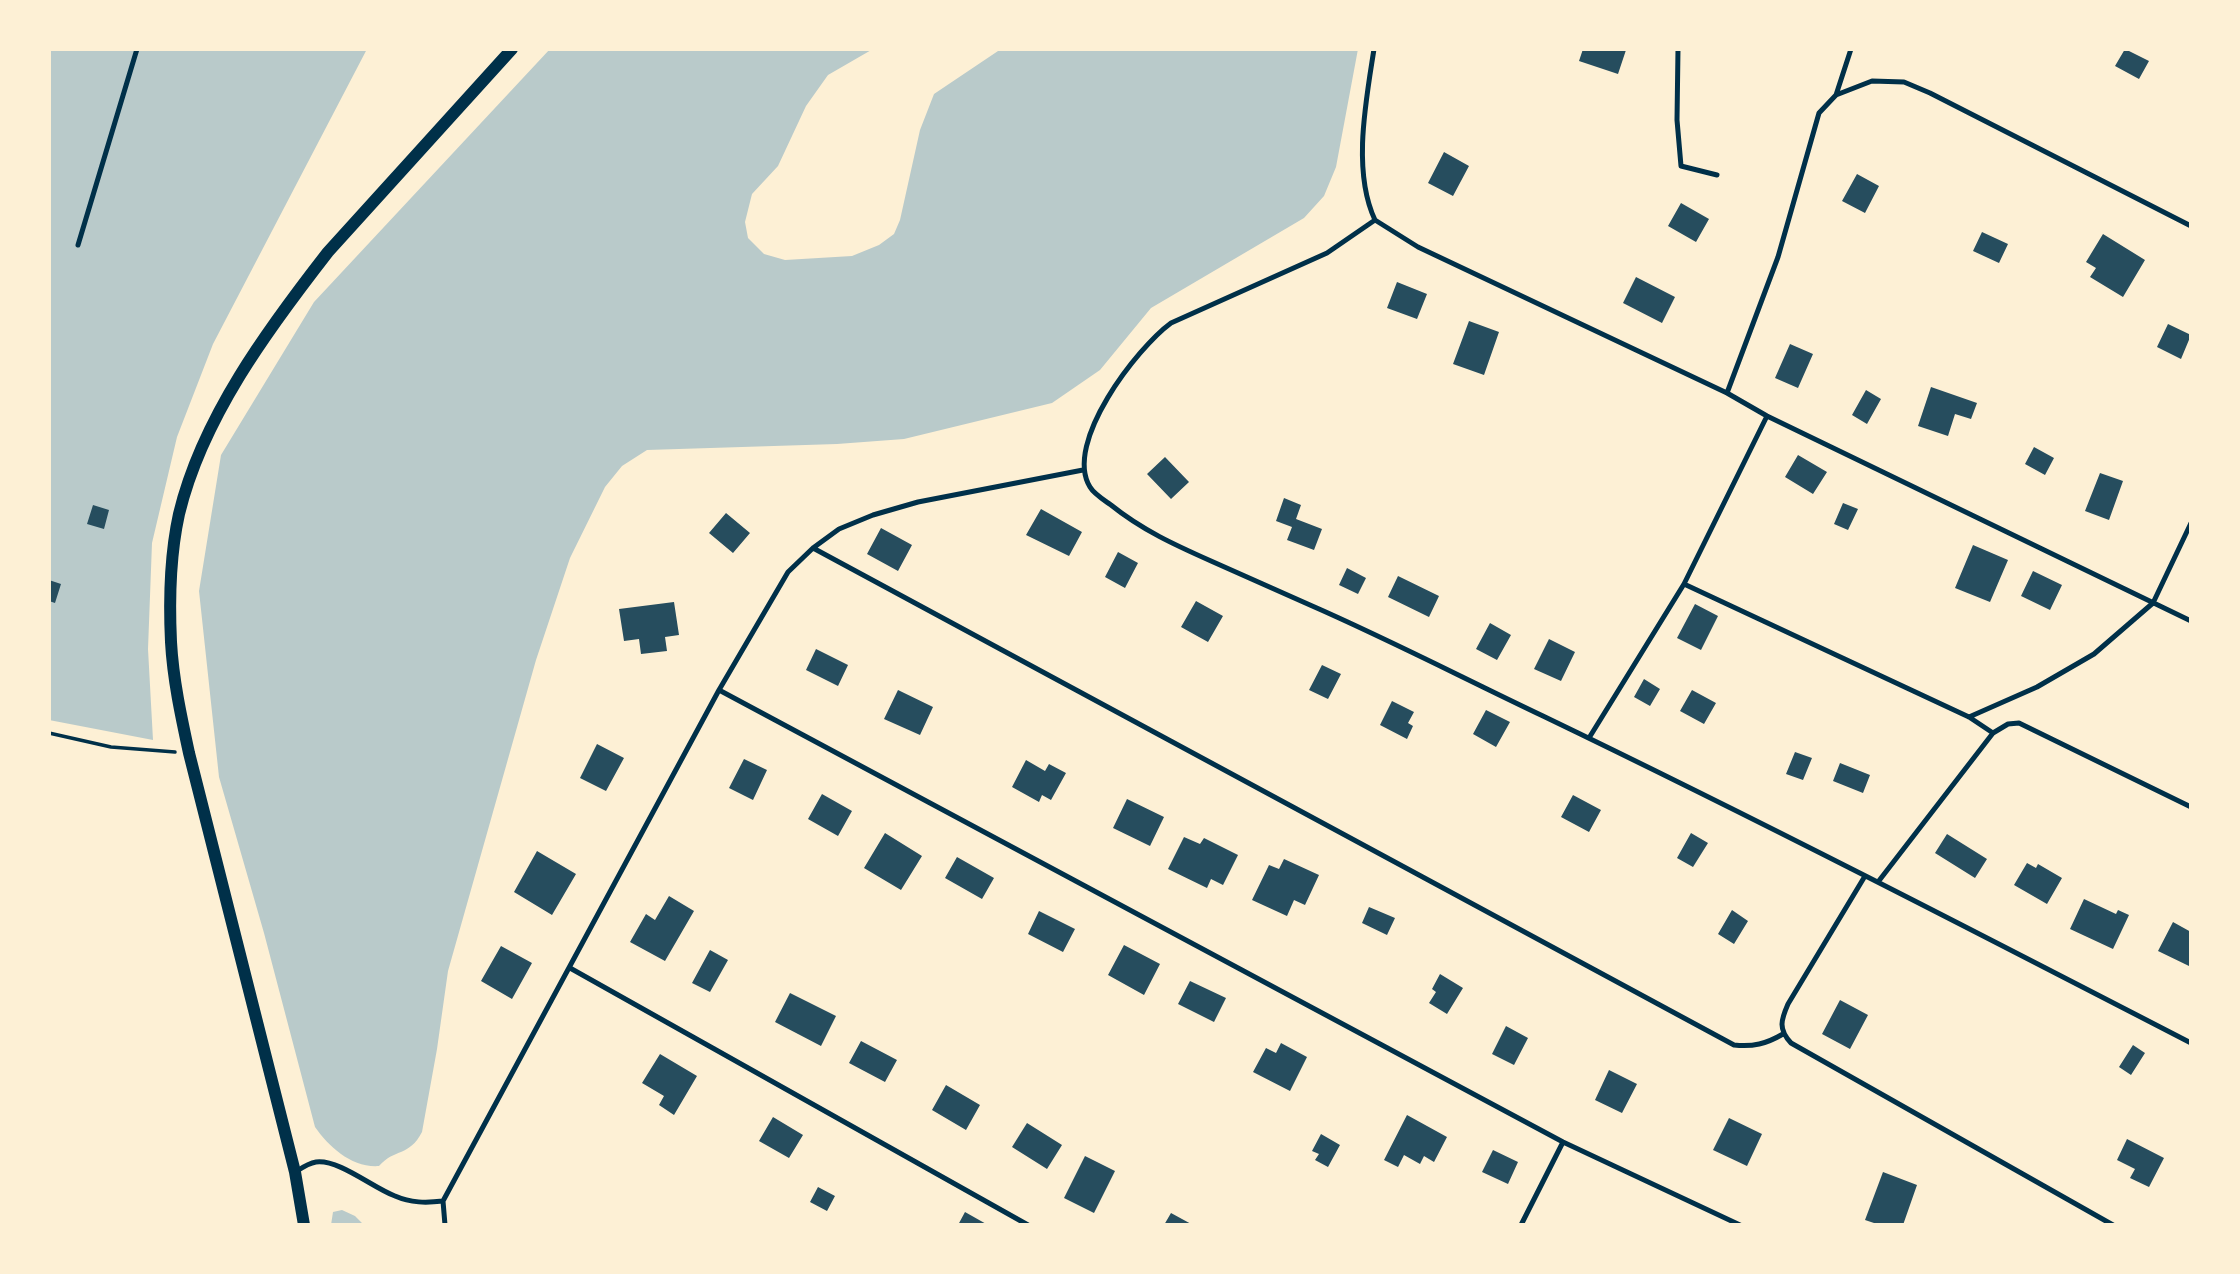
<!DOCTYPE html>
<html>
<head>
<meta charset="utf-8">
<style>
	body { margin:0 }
	#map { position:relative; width:2240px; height:1274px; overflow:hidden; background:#fdf0d5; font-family:Lora,serif }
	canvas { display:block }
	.frame { position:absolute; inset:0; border:51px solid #fdf0d5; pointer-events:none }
</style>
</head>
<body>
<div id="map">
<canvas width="2240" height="1274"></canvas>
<div class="frame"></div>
</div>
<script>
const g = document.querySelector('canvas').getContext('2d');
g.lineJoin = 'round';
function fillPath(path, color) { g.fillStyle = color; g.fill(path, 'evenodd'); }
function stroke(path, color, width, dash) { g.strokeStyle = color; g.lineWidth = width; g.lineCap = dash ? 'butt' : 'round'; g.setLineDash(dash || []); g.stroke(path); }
fillPath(new Path2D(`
	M49 49H367L213 344 177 437 152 543 148 649 153 740 49 720Z
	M550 49H873L828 75 806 106 778 166 752 194 745 222 748 238 764 254 785 260 852 256 879 245 894 234 900 220 920 130 934 94 1001 49H1358L1336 167 1324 196 1304 218 1151 308 1100 370 1052 403 904 439 837 444 647 450 622 466 605 487 570 558 536 660 448 971 437 1049 422 1132C409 1157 395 1148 379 1166 352 1168 329 1147 315 1127L264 933 219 777 199 591 221 455 314 302Z
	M342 1210 355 1216 364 1225H331L333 1212Z`), '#b9caca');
fillPath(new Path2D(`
	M1583 49H1624L1626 50 1618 74 1579 61Z
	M2125 49 2149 61 2139 79 2115 66Z
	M1444 152 1469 166 1453 196 1428 183Z
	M1857 174 1879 186 1865 213 1842 201Z
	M1681 203 1709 219 1696 242 1668 226Z
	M1982 232 2008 244 1999 263 1973 251Z
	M2103 234 2145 260 2123 297 2090 277 2096 268 2086 262Z
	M1636 277 1675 297 1662 323 1623 303Z
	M1397 282 1427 294 1417 319 1387 308Z
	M1469 321 1499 332 1484 375 1453 364Z
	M2168 324 2191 335 2181 359 2157 347Z
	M1790 344 1813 354 1798 388 1775 378Z
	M1931 387 1977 403 1971 419 1955 414 1948 436 1918 426Z
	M1866 390 1881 399 1867 424 1852 415Z
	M2034 447 2054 458 2045 475 2025 464Z
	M1798 455 1827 472 1813 494 1785 477Z
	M1165 457 1189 482 1171 499 1147 474Z
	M2100 473 2123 481 2109 520 2085 511Z
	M1284 498 1301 505 1296 519 1322 529 1314 550 1287 540 1292 527 1276 521Z
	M1843 503 1858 509 1848 530 1834 524Z
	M93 505 109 510 104 529 87 524Z
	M1041 509 1082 532 1069 556 1026 535Z
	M726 513 750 533 733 553 709 533Z
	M881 528 912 545 898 571 867 554Z
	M1973 545 2008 560 1990 602 1955 588Z
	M1118 552 1138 563 1125 588 1105 577Z
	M1347 568 1366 578 1358 594 1339 585Z
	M2033 571 2062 585 2050 610 2021 596Z
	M1398 576 1439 596 1429 617 1388 597Z
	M49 580 61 584 55 603 49 601Z
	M1196 601 1223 616 1208 642 1181 627Z
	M674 602 679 635 665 637 667 651 641 654 639 639 624 641 619 609Z
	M1695 604 1718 616 1701 650 1677 638Z
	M1490 623 1511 635 1497 660 1476 649Z
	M1549 639 1575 652 1561 681 1534 669Z
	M816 649 848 665 838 686 806 670Z
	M1322 665 1341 674 1328 699 1309 690Z
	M1644 679 1660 689 1650 706 1634 697Z
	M898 690 933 707 920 735 884 719Z
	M1692 690 1716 703 1704 724 1680 711Z
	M1392 701 1414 712 1408 723 1413 726 1407 739 1380 725Z
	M1486 710 1510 722 1496 747 1473 734Z
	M597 744 624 758 606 791 580 778Z
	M1795 752 1812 758 1803 780 1786 774Z
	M744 759 767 770 753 800 729 788Z
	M1026 760 1045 771 1049 764 1066 773 1051 800 1042 795 1039 802 1012 787Z
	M1840 763 1870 775 1863 793 1833 781Z
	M822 794 852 811 838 836 808 819Z
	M1573 795 1601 810 1589 832 1561 817Z
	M1127 799 1164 817 1150 846 1113 828Z
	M885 833 922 856 901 890 864 868Z
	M1691 833 1708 843 1693 867 1677 858Z
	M1947 834 1987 859 1975 878 1935 853Z
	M1184 837 1200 844 1204 838 1238 855 1223 885 1211 879 1207 888 1168 869Z
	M537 851 576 874 552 915 514 892Z
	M957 857 994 878 982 899 945 878Z
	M1284 859 1319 875 1305 905 1294 900 1287 916 1252 900 1269 865 1279 869Z
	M2027 863 2036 868 2038 864 2062 878 2047 904 2014 885Z
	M669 896 694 911 665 961 630 942 646 914 655 920Z
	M2084 899 2116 914 2118 910 2129 915 2113 949 2070 929Z
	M1369 907 1395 918 1387 935 1362 923Z
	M1732 910 1748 921 1734 944 1718 934Z
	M1039 911 1075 929 1063 952 1028 934Z
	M2173 922 2191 932V963L2189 966 2158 951Z
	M1124 945 1160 964 1144 995 1108 975Z
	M501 946 532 963 512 999 481 981Z
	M710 950 728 960 710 992 692 983Z
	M1440 974 1463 988 1447 1014 1429 1003 1436 992 1432 989Z
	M1190 981 1226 998 1214 1022 1178 1004Z
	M790 993 836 1016 821 1046 775 1022Z
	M1840 1000 1868 1015 1850 1049 1822 1034Z
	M1506 1026 1528 1038 1514 1065 1492 1054Z
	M861 1041 897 1060 885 1082 849 1063Z
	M1281 1043 1307 1057 1290 1091 1253 1072 1266 1048 1276 1053Z
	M2133 1045 2145 1053 2131 1075 2119 1067Z
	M660 1054 697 1076 674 1115 659 1105 664 1096 642 1083Z
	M1609 1070 1637 1084 1622 1113 1595 1100Z
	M946 1085 980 1105 966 1130 932 1110Z
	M1407 1115 1447 1137 1434 1162 1424 1156 1420 1164 1404 1155 1398 1167 1384 1160Z
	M773 1117 803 1135 789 1158 759 1141Z
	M1729 1118 1762 1134 1747 1166 1713 1150Z
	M1027 1123 1062 1145 1047 1169 1012 1147Z
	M1321 1134 1340 1145 1328 1167 1315 1160 1319 1154 1312 1151Z
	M2127 1139 2164 1158 2149 1187 2130 1178 2135 1169 2117 1160Z
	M1493 1150 1518 1162 1508 1184 1482 1172Z
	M1085 1156 1115 1171 1094 1213 1064 1198Z
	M1883 1172 1917 1185 1903 1225H1880L1865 1220Z
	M818 1187 835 1196 827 1211 810 1202Z
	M965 1212 988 1225H958Z
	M1171 1213 1193 1225H1164Z`), '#264d5e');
stroke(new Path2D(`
	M49 733 111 747 175 752`), '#003049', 3.5);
stroke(new Path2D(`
	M1374 49C1366 101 1352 171 1375 220
	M1678 49 1677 120 1681 166 1717 175
	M1836 95 1851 49
	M1375 220 1327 253 1171 323C1137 348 1063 443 1090 487 1094 494 1104 500 1111 505 1142 530 1175 545 1211 561 1244 576 1277 590 1310 605 1388 639 1465 679 1543 716 1761 821 1976 932 2191 1043
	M1375 220 1418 247 1727 393 1767 416 2191 621
	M78 245 137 49
	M1727 393 1778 257 1819 113 1836 95 1872 81 1904 82 1930 93 2191 226
	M813 548 1734 1045C1753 1047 1766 1044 1783 1034
	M1684 584 1767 416
	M719 690 1563 1142 1740 1225
	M1969 717 2037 687 2094 654 2153 603 2191 523
	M1589 738 1684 584 1969 717 1993 733
	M1865 876 1788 1004C1781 1020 1778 1029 1791 1043L2113 1225
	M1878 882 1993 733 2008 724 2019 723 2191 807
	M570 968 1028 1225
	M297 1171C303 1167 309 1163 316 1162 339 1159 373 1188 395 1196 411 1203 426 1203 443 1201
	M445 1225 443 1201 719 690 788 572 813 548 839 529 873 515 918 502 1083 470
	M1521 1225 1563 1142`), '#003049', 5);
stroke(new Path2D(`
	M304 1225 295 1172 189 753C181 716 173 679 171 642 169 600 170 555 179 514 202 418 268 329 328 252L512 49`), '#003049', 12);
</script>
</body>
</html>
